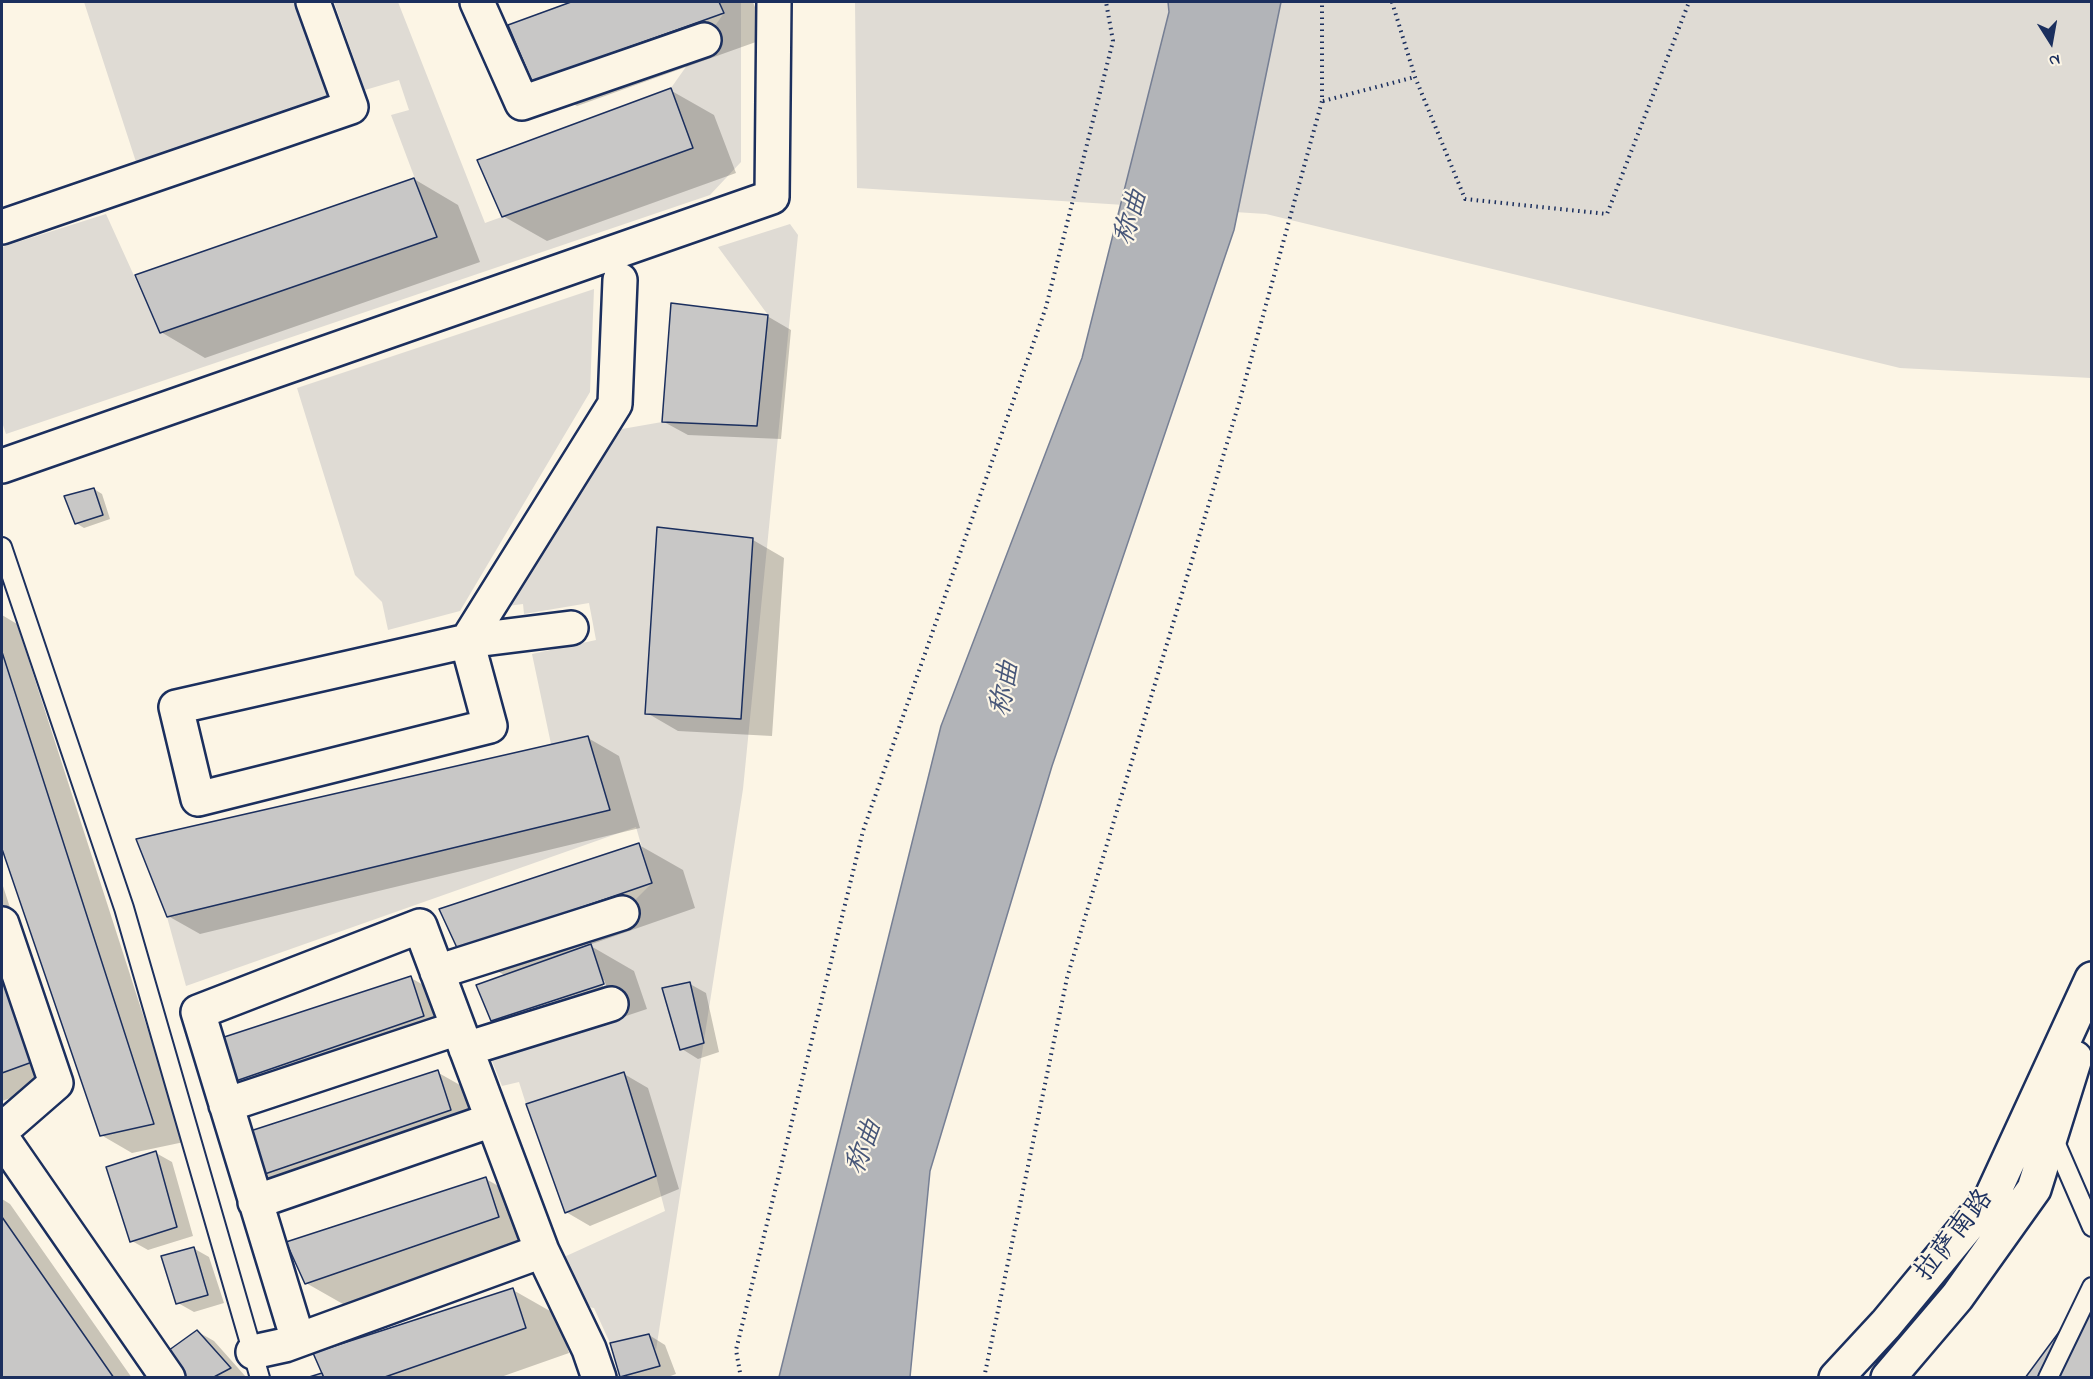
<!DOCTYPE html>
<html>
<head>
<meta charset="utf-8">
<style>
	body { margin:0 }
	#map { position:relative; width:2093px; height:1379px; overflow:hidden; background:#fcf5e5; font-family:"Indie Flower",sans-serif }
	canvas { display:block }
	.frame { position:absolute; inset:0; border:3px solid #1b2f5e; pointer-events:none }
	.north { position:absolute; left:2021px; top:12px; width:60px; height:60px; -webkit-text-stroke:4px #fcf5e5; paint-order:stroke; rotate:169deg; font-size:16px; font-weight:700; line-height:24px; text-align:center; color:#1b2f5e }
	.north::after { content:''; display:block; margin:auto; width:21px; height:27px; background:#1b2f5e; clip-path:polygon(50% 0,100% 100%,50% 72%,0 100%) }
</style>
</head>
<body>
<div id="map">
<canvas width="2093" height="1379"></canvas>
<div class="frame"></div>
<div class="north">N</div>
</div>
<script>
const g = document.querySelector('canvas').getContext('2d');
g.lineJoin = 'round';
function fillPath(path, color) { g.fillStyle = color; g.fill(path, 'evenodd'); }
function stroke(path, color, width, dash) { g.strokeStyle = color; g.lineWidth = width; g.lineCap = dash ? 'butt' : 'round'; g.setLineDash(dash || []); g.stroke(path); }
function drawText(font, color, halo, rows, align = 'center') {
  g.font = font + ' "Indie Flower","LXGW WenKai TC",sans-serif'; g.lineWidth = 4.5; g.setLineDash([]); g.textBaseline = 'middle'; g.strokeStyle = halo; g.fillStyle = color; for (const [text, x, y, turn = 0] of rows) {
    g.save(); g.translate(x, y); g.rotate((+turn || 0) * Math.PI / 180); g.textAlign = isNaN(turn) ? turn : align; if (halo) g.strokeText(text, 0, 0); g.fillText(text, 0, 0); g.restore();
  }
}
fillPath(new Path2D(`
	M84 2H296L329 98 137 165Z
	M334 2H398L485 223 693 148 671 88 724 13 719 2H741V162L710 195 6 434 2 422V247L106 214 160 333 437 237 391 115 409 110 399 80 365 90Z
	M855 2H2091V378L1900 368 1266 214 857 188Z
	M790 224 798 235 743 789 656 1350 649 1334 610 1343 594 1308 577 1305 564 1257 665 1211 656 1176 624 1073 526 1104 519 1082 502 1086 490 1056 614 1017 591 944 652 883 636 827 186 986 167 917 610 810 588 736 551 744 532 654 596 640 589 603 524 614 523 604 507 606 622 429 662 422 757 426 768 315 718 247Z
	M594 289 590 392 460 611 388 630 382 602 355 575 297 388Z`), '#dfdbd4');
const water = new Path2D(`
	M1168 2H1281L1234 230 1052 766 930 1171 910 1377H779L941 726 1082 358 1169 12Z`);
fillPath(water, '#b2b4b8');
stroke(water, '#767f94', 1.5);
fillPath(new Path2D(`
	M575 2H753L767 38 577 106 533 81 510 26Z
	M670 90 714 115 736 173 547 241 503 216Z
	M414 179 458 205 480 262 205 358 161 332Z
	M767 316 791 330 781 439 688 435 664 422Z
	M94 489 102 494 110 519 84 528 76 523Z
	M753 540 784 558 772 736 678 731 647 713Z
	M2 615 17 624 184 1142 132 1153 101 1135 2 845Z
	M588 738 619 756 640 828 200 934 168 916Z
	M639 845 683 870 695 908 589 945 634 971 647 1009 536 1046 492 1020 506 976 459 949ZM601 980H604L608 990 605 991Z
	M2 883 66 1079 2 1101Z
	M411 978 455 1003 467 1041 275 1107 231 1082Z
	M690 984 706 993 719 1052 698 1059 682 1049Z
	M437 1072 481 1097 494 1135 301 1201 257 1176Z
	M624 1074 648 1088 679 1189 590 1226 566 1212Z
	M156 1153 172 1162 193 1236 148 1250 132 1241Z
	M486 1179 530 1204 542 1242 350 1308 306 1283Z
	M2 1199 10 1204 132 1378H2Z
	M193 1248 209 1257 224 1303 194 1312 178 1303Z
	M513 1290 557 1315 569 1353 498 1378H312L324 1374Z
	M198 1332 214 1341 246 1377 184 1378Z
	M649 1335 665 1345 676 1374 665 1378 621 1376Z`), '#0003');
const building = new Path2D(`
	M571 2H719L724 13 532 82 508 25Z
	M671 88 693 148 502 217 477 160Z
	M414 178 437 237 160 333 135 275Z
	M671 303 768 315 757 426 662 422Z
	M94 488 103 515 75 524 64 496Z
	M657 527 753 538 741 719 645 714Z
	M2 652 154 1124 100 1136 2 849Z
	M588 736 610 810 167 917 136 839Z
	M639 843 652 883 458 950 439 909Z
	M591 944 604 984 491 1021 476 985Z
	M2 958 35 1061 2 1073Z
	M411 976 424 1016 230 1083 212 1041Z
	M690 982 704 1043 680 1050 662 988Z
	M438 1070 451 1110 256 1177 238 1135Z
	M624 1072 656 1176 565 1213 526 1104Z
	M156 1151 177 1227 130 1242 106 1167Z
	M486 1177 499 1217 305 1284 286 1242Z
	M2 1217 114 1378H2Z
	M194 1247 208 1295 176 1304 161 1256Z
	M513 1288 526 1328 382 1378H324L313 1353Z
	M2079 1305 2092 1315V1378H2025Z
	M197 1330 231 1368 212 1378H182L165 1353Z
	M649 1334 660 1366 620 1377 610 1343Z
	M322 1373 324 1378H306Z`);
fillPath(building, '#c8c7c6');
stroke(building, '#1b2f5e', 1.5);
const service = new Path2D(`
	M2 547 124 908 260 1378
	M2052 1135 2092 1227
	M2048 1378 2092 1287`);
const minor = new Path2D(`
	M477 2 522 103 704 40
	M2 227 351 107 313 2
	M2 466 772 197 774 2
	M571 628 467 641 490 726 198 799 176 707 467 641 615 404 620 280
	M2 924 56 1083 2 1130
	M437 972 622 913
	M466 1049 611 1004
	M226 1105 458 1028
	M2 1138 168 1378
	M255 1202 492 1120
	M298 1340 198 1012 420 926 542 1251
	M253 1352 285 1345 542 1251 589 1349 599 1378`);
const primary = new Path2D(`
	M1836 1378 1886 1324 1992 1196 2092 979
	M1888 1378 1957 1297 2034 1189 2075 1058`);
stroke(service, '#1b2f5e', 22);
stroke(minor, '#1b2f5e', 38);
stroke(primary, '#1b2f5e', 38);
stroke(new Path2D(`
	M1392 2 1415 77 1465 199 1607 214 1689 2
	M1323 101 1415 77
	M741 1378 736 1350 863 831 1046 307 1113 41 1106 2
	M984 1378 1067 978 1239 403 1322 101V2`), '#1b2f5e', 4, [1.5, 4.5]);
stroke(service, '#fcf5e5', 18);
stroke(minor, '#fcf5e5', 33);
stroke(primary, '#fcf5e5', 33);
drawText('27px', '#1b2f5e', '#fcf5e5', [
	["拉萨南路",1956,1237,-52]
]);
drawText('italic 28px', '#485779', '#fcf5e5', [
	["称曲",1134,218,-72],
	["称曲",1008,689,-78],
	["称曲",867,1148,-68]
]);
</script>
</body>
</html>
